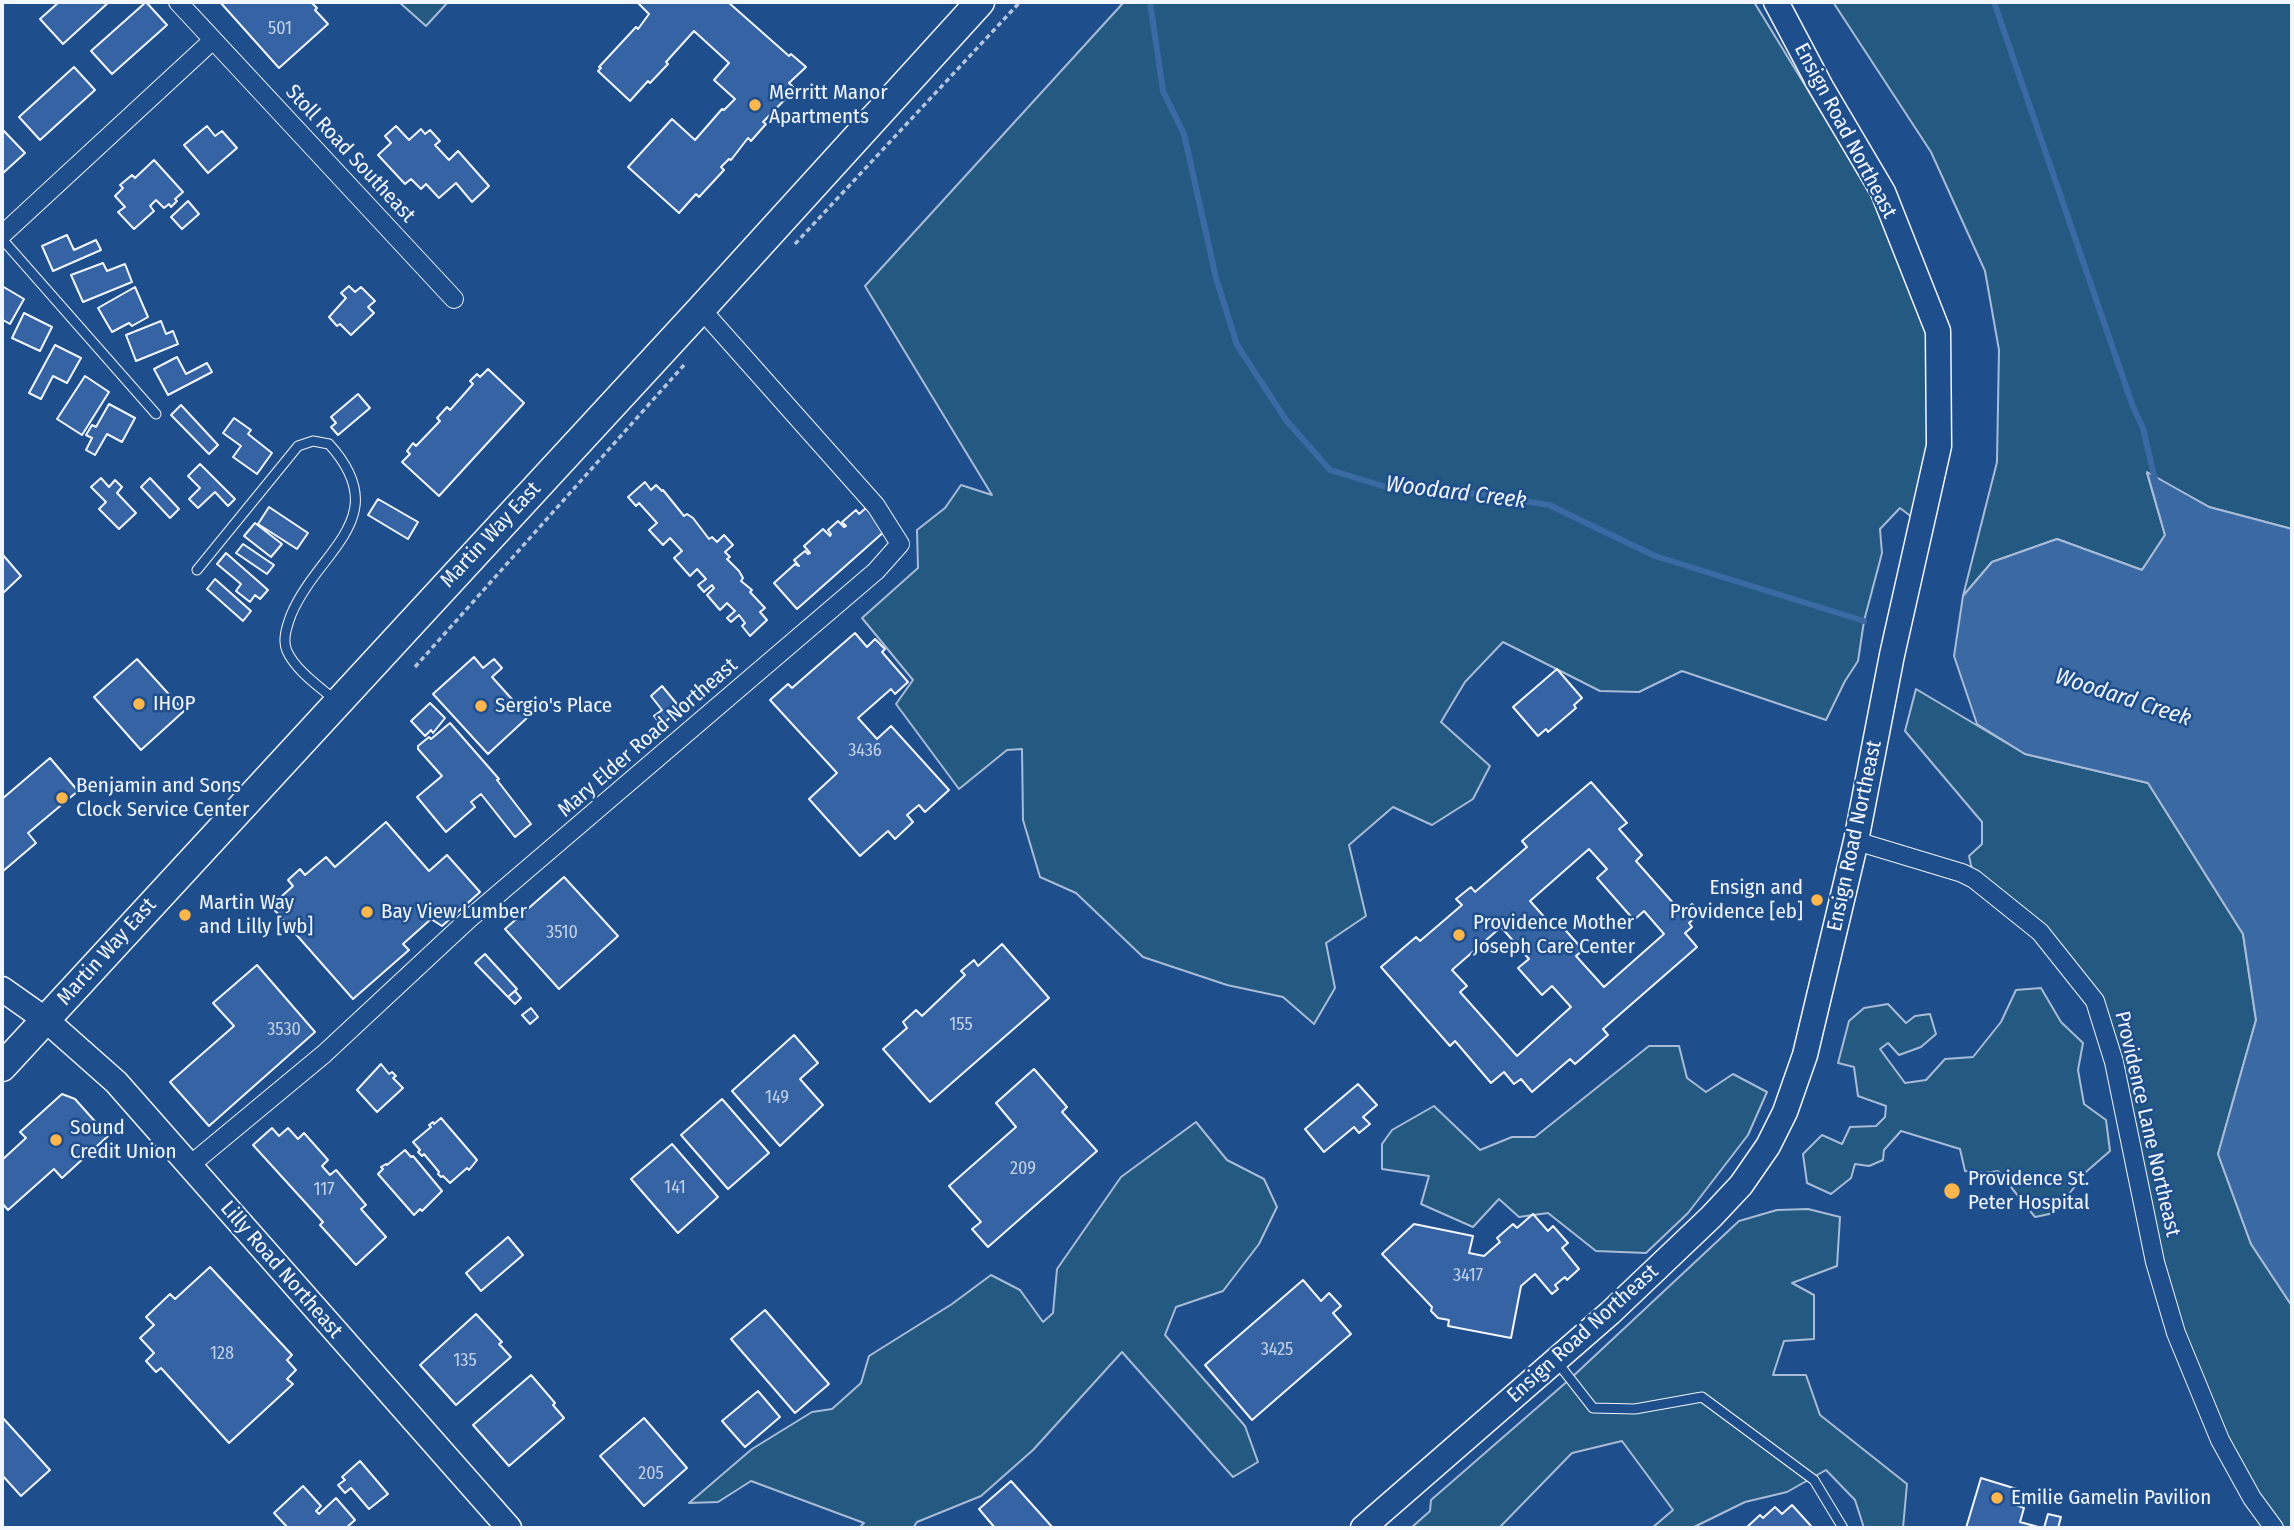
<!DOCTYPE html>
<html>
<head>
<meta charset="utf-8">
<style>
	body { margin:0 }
	#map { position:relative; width:2294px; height:1530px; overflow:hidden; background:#1f4e8c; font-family:"Fira Sans Condensed",sans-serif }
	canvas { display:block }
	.frame { position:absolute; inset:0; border:4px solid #f2f6ff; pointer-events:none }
</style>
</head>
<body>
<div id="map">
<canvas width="2294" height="1530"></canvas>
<div class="frame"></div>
</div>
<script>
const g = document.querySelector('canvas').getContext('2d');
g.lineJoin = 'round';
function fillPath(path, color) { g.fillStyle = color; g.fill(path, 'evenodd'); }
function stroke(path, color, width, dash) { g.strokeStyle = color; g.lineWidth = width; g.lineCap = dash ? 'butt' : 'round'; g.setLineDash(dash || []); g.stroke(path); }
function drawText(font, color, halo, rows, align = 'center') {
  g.font = font + ' "Fira Sans Condensed",sans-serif'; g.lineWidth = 5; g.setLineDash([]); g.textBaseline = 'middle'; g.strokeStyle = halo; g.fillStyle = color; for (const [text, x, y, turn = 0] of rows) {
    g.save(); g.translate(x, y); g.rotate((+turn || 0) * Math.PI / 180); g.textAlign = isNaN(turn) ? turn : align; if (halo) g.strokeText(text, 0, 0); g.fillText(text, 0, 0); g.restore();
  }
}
const green = new Path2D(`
	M399 2H448L426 26Z
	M1124 2H1754L1876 201 1928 329 1932 433 1917 521 1900 508 1880 529 1882 553 1864 621 1858 661 1845 681 1826 720 1682 671 1639 692 1600 691 1503 642 1465 682 1441 722 1490 766 1473 799 1432 825 1393 807 1349 845 1366 916 1326 943 1335 988 1314 1024 1283 997 1227 985 1143 957 1076 893 1040 877 1023 820 1022 749 1007 750 959 789 896 704 913 680 862 618 918 568 917 530 945 508 961 485 992 495 865 286Z
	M1833 2H2292V529L2209 507 2147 473 2165 535 2142 570 2057 539 1992 562 1963 596 1997 462 1999 350 1985 271 1931 152Z
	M1916 689 2025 754 2148 783 2243 934 2256 1020 2218 1154 2251 1244 2292 1306V1528H2274L2194 1382 2106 1032 2040 932 1974 879 1969 856 1982 844V822L1905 731Z
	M2041 988 2061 1022 2083 1043 2078 1070 2084 1104 2106 1120 2110 1151 2087 1171 2054 1213 2035 1217 1998 1171 1985 1173 1965 1171 1960 1149 1901 1131 1884 1150 1883 1160 1869 1166 1855 1164 1851 1178 1831 1194 1807 1183 1803 1154 1822 1135 1842 1144 1850 1127 1876 1126 1885 1117 1886 1106 1858 1096 1854 1067 1838 1063 1849 1021 1864 1008 1888 1004 1906 1023 1915 1016 1930 1014 1936 1034 1921 1047 1899 1055 1888 1043 1880 1049 1905 1083 1926 1080 1945 1059 1973 1057 2001 1022 2016 990Z
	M1649 1046H1679L1687 1078 1706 1092 1733 1074 1767 1092 1748 1135 1688 1213 1646 1253 1596 1251 1548 1213 1519 1217 1499 1199 1473 1227 1421 1204 1429 1176 1382 1169V1144L1392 1130 1434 1106 1480 1150 1512 1137H1535Z
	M1196 1122 1227 1160 1264 1179 1277 1207 1259 1244 1223 1291 1176 1307 1165 1335 1245 1426 1258 1462 1233 1477 1122 1352 1033 1450 981 1496 917 1522 913 1528H859L864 1523 751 1481 718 1502 689 1503 752 1449 812 1412 832 1409 861 1383 869 1356 952 1304 991 1275 1020 1290 1043 1322 1053 1313 1057 1269 1121 1177Z
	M1808 1209 1840 1217 1837 1266 1792 1283 1814 1295V1339L1784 1341 1773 1375H1806L1820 1415 1907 1484 1903 1528H1864L1855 1500 1826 1470 1787 1492 1745 1502 1692 1528H1652L1673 1510 1622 1441 1572 1453 1499 1528H1411L1430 1511 1431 1500 1570 1379 1739 1221 1777 1210Z`);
fillPath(green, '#245a82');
stroke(green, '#a8bbd7', 2);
const water = new Path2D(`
	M2147 472 2209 507 2292 529V1306L2251 1244 2218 1154 2256 1020 2243 934 2148 783 2025 754 1977 724 1954 656 1963 596 1992 562 2057 539 2142 570 2165 535Z`);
fillPath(water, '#3b69a3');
stroke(water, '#a8bbd7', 2);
stroke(new Path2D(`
	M1150 2 1163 91 1184 134 1216 278 1237 345 1286 420 1330 470 1396 490 1481 494 1549 505 1655 556 1864 621
	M1994 2 2133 407 2143 428 2156 484`), '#3b69a3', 6);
const building = new Path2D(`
	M59 2H109L63 44 40 19Z
	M146 2 167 25 112 74 91 51Z
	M220 2H311L317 8 315 10 328 24 279 68Z
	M637 2H728L789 56 791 54 806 67 789 83 795 89 763 122 766 124 751 141 748 138 731 160 729 159 721 167 724 170 699 197 696 194 679 213 628 167 672 119 695 140 722 109 724 110 735 99 714 80 729 63 694 31 666 62 668 64 650 83 648 81 630 101 598 71 601 68 599 67 636 27 638 29 649 14Z
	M74 67 95 90 40 140 19 117Z
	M207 126 215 136 222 131 237 148 208 173 184 145Z
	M396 126 409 140 421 129 425 134 430 130 440 141 435 145 449 160 458 151 489 186 472 202 456 183 439 198 426 184 421 189 411 179 405 184 378 155 391 143 385 136Z
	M3 130 25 153 2 174V131Z
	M154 160 183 192 175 199 177 201 171 207 169 204 164 208 156 200 150 206 154 211 134 229 118 212 125 207 115 196 123 188 120 185 132 175 135 178Z
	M188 201 199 214 182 229 171 217Z
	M67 235 74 250 96 240 101 250 53 271 42 246Z
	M103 263 107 271 125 264 132 282 83 302 71 275Z
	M2 286 24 299 10 324 3 320 2 323Z
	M349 286 355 292 361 287 375 301 368 307 374 313 351 335 340 324 337 326 329 317 346 298 341 293Z
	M135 287 148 317 132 326 129 323 112 332 98 308Z
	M24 313 52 327 40 351 12 338Z
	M161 321 166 334 173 331 178 344 136 361 126 335Z
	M55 345 81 358 67 383 53 376 41 399 29 393Z
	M177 357 186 374 207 363 212 372 168 395 154 369Z
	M488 369 524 403 439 496 402 462 410 454 407 451 413 443 416 446 440 421 437 418 447 407 450 410 473 384 470 381 477 374 480 377Z
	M85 376 109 392 82 435 57 419Z
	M358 394 370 408 338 435 331 427 336 423 331 417Z
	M109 404 135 418 122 442 107 434 95 455 86 450 92 438 86 435 92 425 96 427Z
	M181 405 218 445 209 454 171 415Z
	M234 418 251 430 248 434 272 453 257 474 233 457 241 446 223 433Z
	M200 464 235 499 228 506 215 492 198 508 189 499 200 488 188 476Z
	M101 478 109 487 115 480 122 487 117 493 136 513 119 529 99 509 106 502 91 487Z
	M150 478 179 509 170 518 141 487Z
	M645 482 651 490 656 485 662 491 663 490 684 516 687 514 693 518 709 539 712 537 717 542 724 535 733 545 725 552 730 557 727 559 739 571 743 578 741 581 752 590 750 592 765 608 760 612 767 620 750 636 742 626 745 623 739 615 731 622 727 618 735 611 727 603 720 610 707 595 714 588 712 585 704 592 698 585 706 579 697 569 690 576 674 558 682 551 670 538 663 545 649 530 657 523 639 503 636 506 628 497Z
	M378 499 418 522 408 539 368 515Z
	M269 507 308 533 297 549 258 524Z
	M866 508 886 530 797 609 774 583 795 564 799 566 794 560 805 551 808 554 810 553 804 546 823 529 830 536 831 534 828 530 838 521 844 527 846 526 842 522 856 510 859 514Z
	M255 523 282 544 271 557 244 536Z
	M243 544 274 565 267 574 236 553Z
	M226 553 268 590 260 599 255 595 250 602 236 591 241 584 217 564Z
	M3 555 21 576 2 594V556Z
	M215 579 251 611 243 621 207 589Z
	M855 633 867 647 875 639 885 649 882 652 908 682 895 694 891 689 858 718 877 739 891 726 949 790 925 812 919 805 907 815 913 822 895 839 888 831 860 856 809 799 837 773 770 700 788 684 792 688Z
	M474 657 483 668 494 659 502 668 492 677 528 717 488 754 433 694Z
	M137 659 184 711 141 750 94 697Z
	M1557 669 1582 698 1574 705 1576 708 1548 732 1546 729 1538 736 1513 707Z
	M662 686 681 709 661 725 654 716 662 710 651 696Z
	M430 703 445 718 433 733 431 730 425 736 411 721Z
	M450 723 499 779 497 780 531 824 515 837 481 794 471 802 475 807 446 832 417 797 442 776 418 749V746L429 737 431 739Z
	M50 758 78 791 28 833 36 843 2 872V799Z
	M1591 782 1627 823 1619 829 1642 855 1636 861 1682 913 1692 904 1700 913 1689 923 1692 927 1685 933 1697 947 1603 1029 1608 1035 1575 1064 1570 1059 1532 1092 1521 1079 1514 1084 1504 1072 1491 1083 1455 1041 1450 1046 1381 967 1416 937 1420 941 1462 905 1456 899 1471 887 1475 892 1527 847 1522 841ZM1589 849 1607 869 1597 878 1634 920 1644 911 1664 934 1604 987 1576 956 1583 950 1560 924 1555 929 1530 901ZM1501 927 1529 959 1518 968 1542 995 1552 986 1571 1007 1517 1056 1460 992 1467 986 1452 970Z
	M386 822 429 871 447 855 480 892 442 926 431 919 403 944 409 950 353 999 271 906 293 886 288 880 300 869 305 875 326 857 335 867Z
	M564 877 618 936 559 989 505 929Z
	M1002 944 1049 998 930 1102 883 1049 907 1028 903 1022 916 1010 922 1016 965 975 961 971 974 960 978 966Z
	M485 954 517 989 508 997 475 963Z
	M257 965 315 1032 209 1126 170 1082 234 1026 213 1003Z
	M515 991 521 998 515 1004 508 997Z
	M531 1008 538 1017 530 1024 522 1015Z
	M794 1035 818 1063 800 1079 823 1105 780 1146 732 1091Z
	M381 1064 389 1074 392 1072 396 1076 393 1078 403 1088 377 1112 357 1090Z
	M1034 1069 1067 1107 1062 1112 1097 1151 988 1247 972 1229 981 1222 949 1186 1016 1127 996 1103Z
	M1358 1084 1377 1105 1363 1117 1370 1124 1359 1133 1354 1127 1324 1152 1305 1129Z
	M62 1094 75 1099 108 1136 62 1178 54 1169 8 1210 2 1203V1160L26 1138 20 1132Z
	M722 1099 769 1153 728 1189 681 1135Z
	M441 1118 477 1160 469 1170 467 1168 450 1183 443 1176 441 1177 438 1174 439 1172 424 1154 422 1156 418 1152 420 1150 413 1142 431 1127 429 1125 433 1122 434 1124Z
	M272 1128 279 1136 288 1128 298 1139 304 1133 328 1160 322 1166 330 1175 336 1170 366 1205 361 1209 386 1237 356 1265 320 1225 323 1222 253 1145Z
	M672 1144 718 1197 678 1233 631 1179Z
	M405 1150 411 1157 413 1156 442 1191 422 1211 420 1209 414 1215 378 1174 383 1169 381 1167 386 1164 387 1165Z
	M1533 1214 1548 1231 1553 1226 1568 1243 1562 1248 1579 1269 1567 1280 1565 1277 1555 1285 1558 1289 1552 1294 1535 1274 1521 1286 1511 1338 1448 1326 1449 1320 1438 1318 1431 1311 1432 1307 1382 1254 1414 1224 1473 1236 1469 1253 1484 1256 1500 1242 1497 1238 1513 1224 1517 1228Z
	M508 1237 523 1255 481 1291 466 1273Z
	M210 1267 292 1355 287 1360 296 1370 287 1379 293 1384 229 1443 161 1368 156 1372 146 1361 154 1353 140 1338 154 1325 146 1317 170 1294 175 1299Z
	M1303 1280 1321 1301 1329 1293 1341 1306 1333 1313 1351 1334 1252 1420 1205 1365Z
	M765 1310 829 1384 795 1413 731 1339Z
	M476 1314 502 1342 499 1344 511 1357 456 1405 420 1365Z
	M531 1375 555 1403 553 1405 564 1418 509 1466 473 1425Z
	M758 1391 780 1417 745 1447 722 1421Z
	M2 1417 50 1470 21 1496 2 1475Z
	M644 1418 687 1468 644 1506 600 1456Z
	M360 1461 388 1494 369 1509 351 1488 345 1493 338 1485 345 1480 342 1477Z
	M1981 1478 2020 1490 2016 1505 2024 1508 2020 1522 2042 1528H1966Z
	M1011 1481 1053 1528H995L979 1509Z
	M303 1486 321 1506 316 1511 319 1514 336 1498 355 1520 346 1528H288L274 1513Z
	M1792 1505 1811 1526 1808 1528H1746L1760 1515 1763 1518 1775 1507 1782 1514Z
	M2048 1514 2061 1517 2058 1528H2044Z`);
fillPath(building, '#3563a3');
stroke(building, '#f2f6ff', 2);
const lane = new Path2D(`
	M2 239 156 414
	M197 570 298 446 313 441 329 444C396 518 318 550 291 615 287 626 282 640 287 651 296 671 320 687 336 701
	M1557 1362 1593 1408 1635 1409 1702 1397 1814 1480 1843 1528`);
const street = new Path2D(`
	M178 2 454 299
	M2 235 213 40
	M1856 841 1962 873 1974 879 2040 932 2095 1001 2114 1062 2155 1262 2176 1333 2220 1440 2252 1498 2274 1528
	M189 1166 324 1054 469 919 876 571 900 544 876 506 701 309`);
const secondary = new Path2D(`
	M2 989 46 1020 116 1082 509 1528
	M1363 1528 1610 1313 1711 1217 1741 1185 1768 1146 1785 1112 1805 1055 1856 841 1892 655 1939 446 1938 331 1883 192 1821 87 1776 2`);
const primary = new Path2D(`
	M2 1067 701 309 980 2`);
stroke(lane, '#f2f6ff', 11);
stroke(street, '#f2f6ff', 20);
stroke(secondary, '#f2f6ff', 27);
stroke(primary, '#f2f6ff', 31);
stroke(new Path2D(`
	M795 244 1020 2
	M415 667 684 365`), '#b3c4dc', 3.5, [5, 3.5]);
stroke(lane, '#1f4e8c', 9);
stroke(street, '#1f4e8c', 18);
stroke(secondary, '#1f4e8c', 24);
stroke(primary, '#1f4e8c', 28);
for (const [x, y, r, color] of [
	[755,105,7,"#ffb74d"],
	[139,704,7,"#ffb74d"],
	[481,706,7,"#ffb74d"],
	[62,798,7,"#ffb74d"],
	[1817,900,7,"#ffb74d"],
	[367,912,7,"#ffb74d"],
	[185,915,7,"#ffb74d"],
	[1459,935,7,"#ffb74d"],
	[56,1140,7,"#ffb74d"],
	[1952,1191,9,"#ffb74d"],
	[1997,1498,7,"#ffb74d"]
]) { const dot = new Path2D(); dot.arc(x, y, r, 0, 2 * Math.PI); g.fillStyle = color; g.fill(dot); stroke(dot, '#1f4e8c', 2.5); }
drawText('18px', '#c3d1e8', null, [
	["501",280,29],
	["3436",865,751],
	["3510",562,933],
	["155",961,1025],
	["3530",284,1030],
	["149",777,1098],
	["209",1023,1169],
	["141",675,1188],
	["117",324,1190],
	["3417",1468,1276],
	["3425",1277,1350],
	["128",222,1354],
	["135",465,1361],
	["205",651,1474]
]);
drawText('21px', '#f2f6ff', '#1f4e8c', [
	["Merritt Manor",769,93],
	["Apartments",769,117],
	["IHOP",153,704],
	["Sergio's Place",495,706],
	["Benjamin and Sons",76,786],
	["Clock Service Center",76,810],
	["Ensign and",1803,888,"right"],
	["Providence [eb]",1803,912,"right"],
	["Martin Way",199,903],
	["and Lilly [wb]",199,927],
	["Bay View Lumber",381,912],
	["Providence Mother",1473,923],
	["Joseph Care Center",1473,947],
	["Sound",70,1128],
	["Credit Union",70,1152],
	["Providence St.",1968,1179],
	["Peter Hospital",1968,1203],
	["Emilie Gamelin Pavilion",2011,1498]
], 'left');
drawText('21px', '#f2f6ff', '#1f4e8c', [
	["Ensign Road Northeast",1845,131,62],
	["Stoll Road Southeast",350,154,47],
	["Martin Way East",491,535,-47],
	["Mary Elder Road Northeast",648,738,-41],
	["Ensign Road Northeast",1855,836,-78],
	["Martin Way East",107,952,-48],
	["Providence Lane Northeast",2147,1124,77],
	["Lilly Road Northeast",281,1270,49],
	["Ensign Road Northeast",1583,1334,-42]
]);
drawText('italic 23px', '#f2f6ff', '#1f4e8c', [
	["Woodard Creek",1456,493,7],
	["Woodard Creek",2123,698,18]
]);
</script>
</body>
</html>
